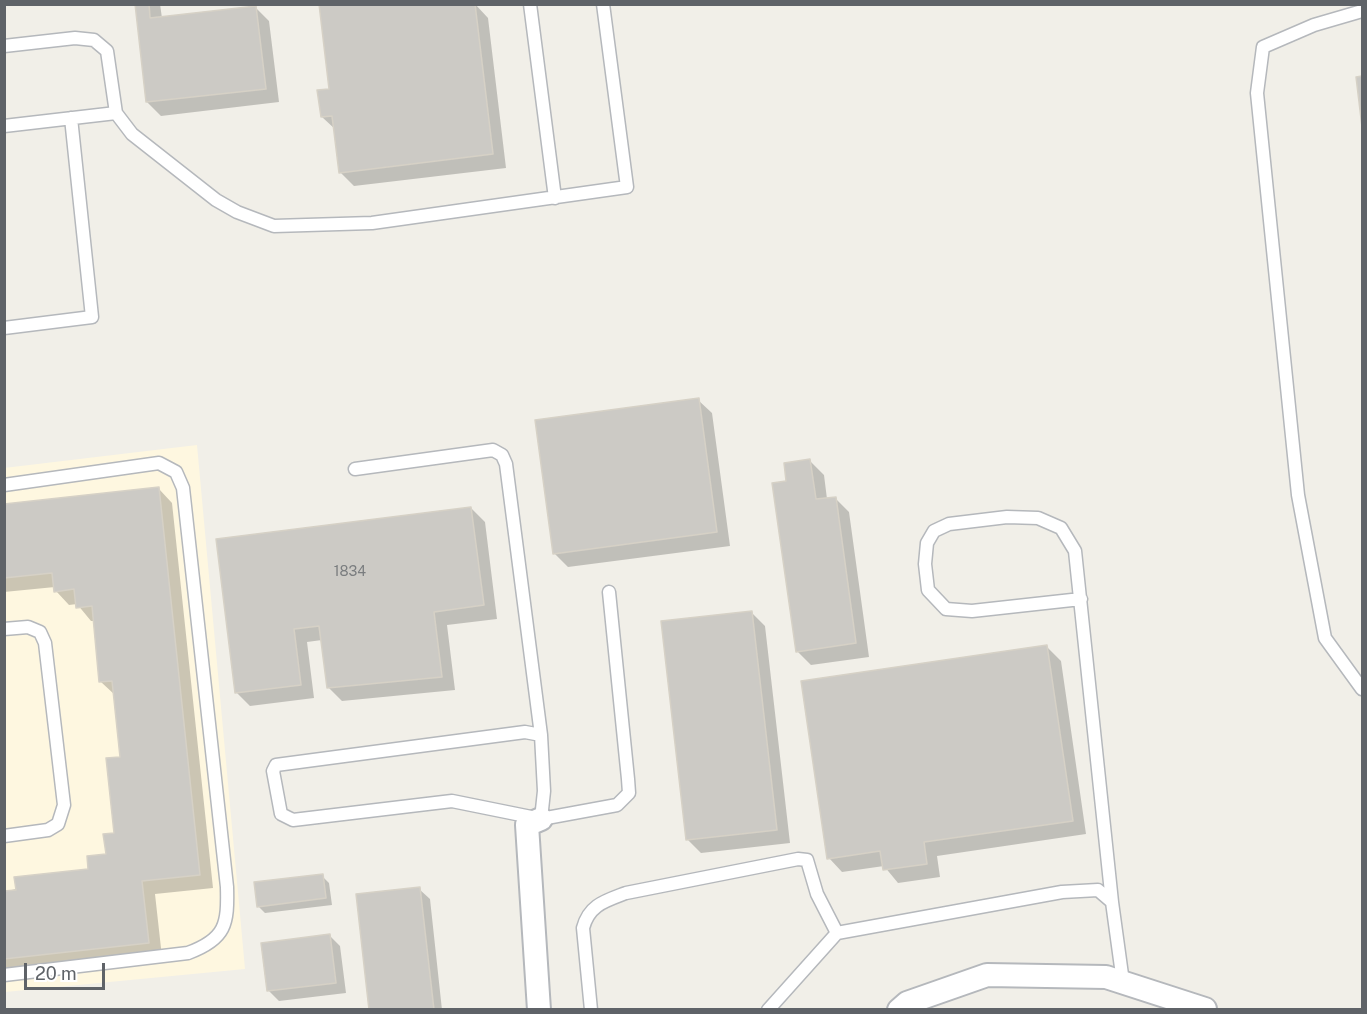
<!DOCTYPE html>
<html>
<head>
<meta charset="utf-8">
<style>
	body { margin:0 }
	#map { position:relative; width:1367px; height:1014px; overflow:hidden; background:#f1efe8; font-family:"Public Sans",sans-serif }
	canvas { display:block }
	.frame { position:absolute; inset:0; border:6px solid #5f6368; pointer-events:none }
	.scale { position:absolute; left:24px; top:963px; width:81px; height:27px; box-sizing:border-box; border:3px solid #5f6368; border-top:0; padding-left:8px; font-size:18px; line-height:21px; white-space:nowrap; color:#5f6368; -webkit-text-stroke:4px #fff; paint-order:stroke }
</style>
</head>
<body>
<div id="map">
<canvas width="1367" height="1014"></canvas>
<div class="frame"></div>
<div class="scale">20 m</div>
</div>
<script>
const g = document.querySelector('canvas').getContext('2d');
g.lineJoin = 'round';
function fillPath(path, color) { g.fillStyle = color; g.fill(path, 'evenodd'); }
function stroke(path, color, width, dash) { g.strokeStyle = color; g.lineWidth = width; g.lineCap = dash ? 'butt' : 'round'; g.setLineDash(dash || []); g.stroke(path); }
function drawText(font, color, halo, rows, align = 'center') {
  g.font = font + ' "Public Sans",sans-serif'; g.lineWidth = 5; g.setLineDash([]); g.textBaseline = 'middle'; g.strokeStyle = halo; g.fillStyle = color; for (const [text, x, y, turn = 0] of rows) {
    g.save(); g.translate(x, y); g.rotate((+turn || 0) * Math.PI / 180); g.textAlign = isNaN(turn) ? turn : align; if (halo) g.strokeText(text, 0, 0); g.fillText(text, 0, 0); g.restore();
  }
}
fillPath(new Path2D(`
	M197 445 245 969 5 992 4 468Z`), '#fef7e0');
fillPath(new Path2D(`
	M136 4H160L162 18 255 7 269 21 279 102 161 116 147 102Z
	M475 4 488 18 506 168 354 186 340 172 336 130 322 117 331 90Z
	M1362 77V116L1357 78Z
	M698 400 712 413 730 546 568 567 554 553Z
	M810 461 824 475 827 499 835 498 849 512 869 657 811 665 797 651Z
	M159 489 172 503 213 888 155 894 162 957 4 974V892L90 870 107 856 116 835 121 758 115 695 101 682 95 621H91L77 604 69 605 56 591 55 587 4 592V505Z
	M471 508 485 522 497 619 447 625 455 690 342 701 328 687 322 640 307 642 314 698 250 706 236 692 217 540Z
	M752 613 765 626 790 843 701 853 687 839Z
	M1047 647 1061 661 1086 834 937 856 940 877 898 883 884 866 842 872 829 858Z
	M322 876 329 883 332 905 265 913 258 906Z
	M419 889 430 899 442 1010H370Z
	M329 935 340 946 346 993 279 1001 269 991Z`), '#0003');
const building = new Path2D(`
	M135 4H149L150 18 256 6 266 89 146 102Z
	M319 4H475L493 154 339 173 332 116 321 117 317 90 329 89Z
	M1362 76V127L1356 77Z
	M699 398 717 532 553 554 535 420Z
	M810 459 816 499 836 497 856 643 796 652 772 483 786 481 784 463Z
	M159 487 200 875 142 881 149 943 4 959V891L16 890 14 877 88 869 87 856 106 854 103 834 114 833 106 758 120 757 112 681 99 682 92 606 76 608 74 589 54 592 52 573 4 578V504Z
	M471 507 484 605 434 612 442 677 327 688 319 626 294 629 301 685 235 693 216 539Z
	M752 611 777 830 686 840 661 621Z
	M1047 645 1073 821 924 842 927 864 883 870 880 851 827 859 801 681Z
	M323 874 326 898 257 907 254 882Z
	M420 887 434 1010H369L356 894Z
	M330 934 336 983 267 991 261 943Z`);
fillPath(building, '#cccac5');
stroke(building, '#d6d1c6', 1.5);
const lane = new Path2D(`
	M530 4 555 198
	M1362 11 1314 25 1263 47 1257 93 1298 495 1325 638 1362 689
	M4 46 75 38 94 40 107 51 116 113 132 134 216 200 237 212 274 226 372 223 627 187 603 4
	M4 126 116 113
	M4 328 92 317 71 118
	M355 469 493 450 502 455 506 464 541 735
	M4 485 159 463 176 472 183 488 227 887C228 924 226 939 188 953L4 975
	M1081 599 972 611 946 609 928 590 925 564 927 543 934 531 949 524 1007 517 1038 518 1061 528 1075 551 1112 902
	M4 629 28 627 40 632 45 643 64 805 58 824 48 830 4 836
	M541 819 544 791 541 735 525 732 276 765 273 771 281 814 293 820 452 801 541 819 617 805 629 793 628 779 609 592
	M591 1010 583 928C589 905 605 901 626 893L798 859 807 860 817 894 837 933
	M768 1010 837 933 1062 892 1098 890 1112 902 1123 982`);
const street = new Path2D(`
	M539 1010 527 825 541 819
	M899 1010 907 1003 987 975 1106 977 1205 1009`);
stroke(lane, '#b5b8bc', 15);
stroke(street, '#b5b8bc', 26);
stroke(lane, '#fff', 12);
stroke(street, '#fff', 22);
drawText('14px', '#7a7d7f', null, [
	["1834",350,572]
]);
</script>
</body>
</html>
